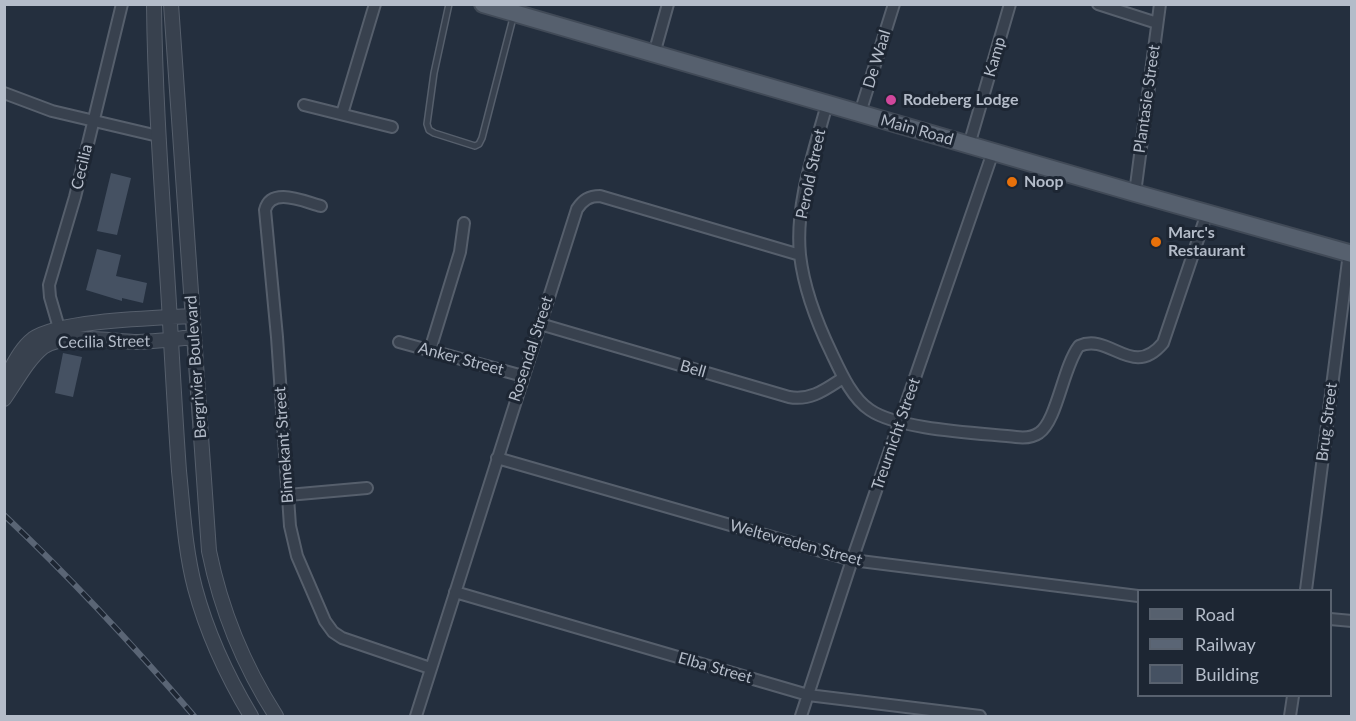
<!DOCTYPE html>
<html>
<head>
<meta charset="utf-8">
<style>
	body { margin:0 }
	#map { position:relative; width:1356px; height:721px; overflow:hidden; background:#242f3e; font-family:Lato,sans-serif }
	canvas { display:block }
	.frame { position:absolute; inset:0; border:6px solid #b4bcc9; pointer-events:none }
	.legend { position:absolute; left:1137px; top:589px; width:195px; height:108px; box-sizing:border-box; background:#1d2633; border:2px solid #59626f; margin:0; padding:8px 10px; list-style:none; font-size:18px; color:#b4bcc9 }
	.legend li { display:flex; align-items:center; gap:12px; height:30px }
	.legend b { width:30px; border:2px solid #59626f }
</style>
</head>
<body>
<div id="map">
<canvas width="1356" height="721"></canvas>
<div class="frame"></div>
<ul class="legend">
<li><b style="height:8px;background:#56606e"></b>Road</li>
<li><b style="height:8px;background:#5a6575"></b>Railway</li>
<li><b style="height:16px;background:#455162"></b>Building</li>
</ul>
</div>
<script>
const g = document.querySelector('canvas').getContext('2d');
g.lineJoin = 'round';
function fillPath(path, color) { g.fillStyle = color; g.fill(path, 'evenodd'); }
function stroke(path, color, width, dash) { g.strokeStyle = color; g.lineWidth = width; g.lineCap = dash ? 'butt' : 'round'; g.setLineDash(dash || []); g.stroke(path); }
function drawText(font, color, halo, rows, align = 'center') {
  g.font = font + ' Lato,sans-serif'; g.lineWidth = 6; g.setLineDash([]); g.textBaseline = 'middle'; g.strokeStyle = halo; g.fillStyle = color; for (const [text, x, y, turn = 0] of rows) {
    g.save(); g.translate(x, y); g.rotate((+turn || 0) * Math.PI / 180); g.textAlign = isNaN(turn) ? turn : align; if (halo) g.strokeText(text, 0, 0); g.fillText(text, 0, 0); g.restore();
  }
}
fillPath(new Path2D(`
	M111 173 131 178 117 235 97 231Z
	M97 249 121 255 116 276 147 283 143 303 122 298V301L86 290Z
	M63 353 82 357 73 397 55 393Z`), '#455162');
const service = new Path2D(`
	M449 4 434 73 427 124 429 130 434 133 475 146 479 144 482 138 514 14`);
const minor = new Path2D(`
	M1098 4 1157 23
	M654 54 668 4
	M4 93 52 111 158 136
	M827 104C814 152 795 204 800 255 804 290 817 323 832 354 841 373 852 398 870 410 899 430 979 433 1016 437 1024 438 1032 438 1039 433 1057 421 1063 367 1079 346 1110 332 1132 380 1163 343L1207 213
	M304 105 392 127
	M860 113 894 4
	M342 114 375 4
	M969 145 1010 4
	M1135 193 1160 4
	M321 206C305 202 271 186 265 210L277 337 290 526 297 556 325 621 333 632 342 638 430 668
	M540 324 789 397C811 401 826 389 843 378
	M59 328 50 297 49 285 75 197 122 4
	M399 342 523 376
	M430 350 460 252 464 223
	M497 458 852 560 1138 596
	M288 495 367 488
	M1306 590 1349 253
	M455 592 808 695 980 716
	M1330 619 1352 621
	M416 716 577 209C583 200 589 196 600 196L800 255
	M801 716 852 560 993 152
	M1290 716 1293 696`);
const tertiary = new Path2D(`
	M154 4C155 104 163 204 169 304 172 359 175 415 179 471 183 510 185 550 195 588 207 633 227 676 251 716
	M171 4 209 551C221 610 244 666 276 716
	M4 381C13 366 20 349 33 339 59 320 157 318 193 316
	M4 399C16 382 27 360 43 347 62 333 110 341 134 342 154 342 174 339 194 337`);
const primary = new Path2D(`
	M483 4 1135 193 1352 254`);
stroke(service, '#565f6c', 8);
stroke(minor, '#565f6c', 14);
stroke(tertiary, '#565f6c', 16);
stroke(primary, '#414a57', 20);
stroke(service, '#38414e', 5);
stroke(minor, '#38414e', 10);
stroke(tertiary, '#38414e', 14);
stroke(primary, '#56606e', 16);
const rail = new Path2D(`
	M4 515C72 579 134 646 194 716`);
stroke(rail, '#5a6575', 6);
stroke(rail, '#1d2633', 4, [11]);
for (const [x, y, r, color] of [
	[891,100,6,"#d1479c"],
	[1012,182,6,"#e8710a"],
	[1156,242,6,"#e8710a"]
]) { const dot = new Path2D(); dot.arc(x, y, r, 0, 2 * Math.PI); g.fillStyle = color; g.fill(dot); stroke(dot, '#1d2633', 2); }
drawText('16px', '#b4bcc9', '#1d2633', [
	["Kamp",995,57,-74],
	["De Waal",877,59,-73],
	["Plantasie Street",1147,99,-82],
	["Main Road",917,130,16],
	["Cecilia",82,167,-77],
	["Perold Street",811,174,-78],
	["Cecilia Street",104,342,-1],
	["Rosendal Street",531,349,-72],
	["Anker Street",461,359,15],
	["Bergrivier Boulevard",196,367,-94],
	["Bell",693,369,16],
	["Brug Street",1327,422,-83],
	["Treurnicht Street",896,434,-71],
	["Binnekant Street",284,445,-94],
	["Weltevreden Street",796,543,15],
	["Elba Street",715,668,16]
]);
drawText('bold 16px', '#b4bcc9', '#1d2633', [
	["Rodeberg Lodge",903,100],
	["Noop",1024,182],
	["Marc's",1168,233],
	["Restaurant",1168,251]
], 'left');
</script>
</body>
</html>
